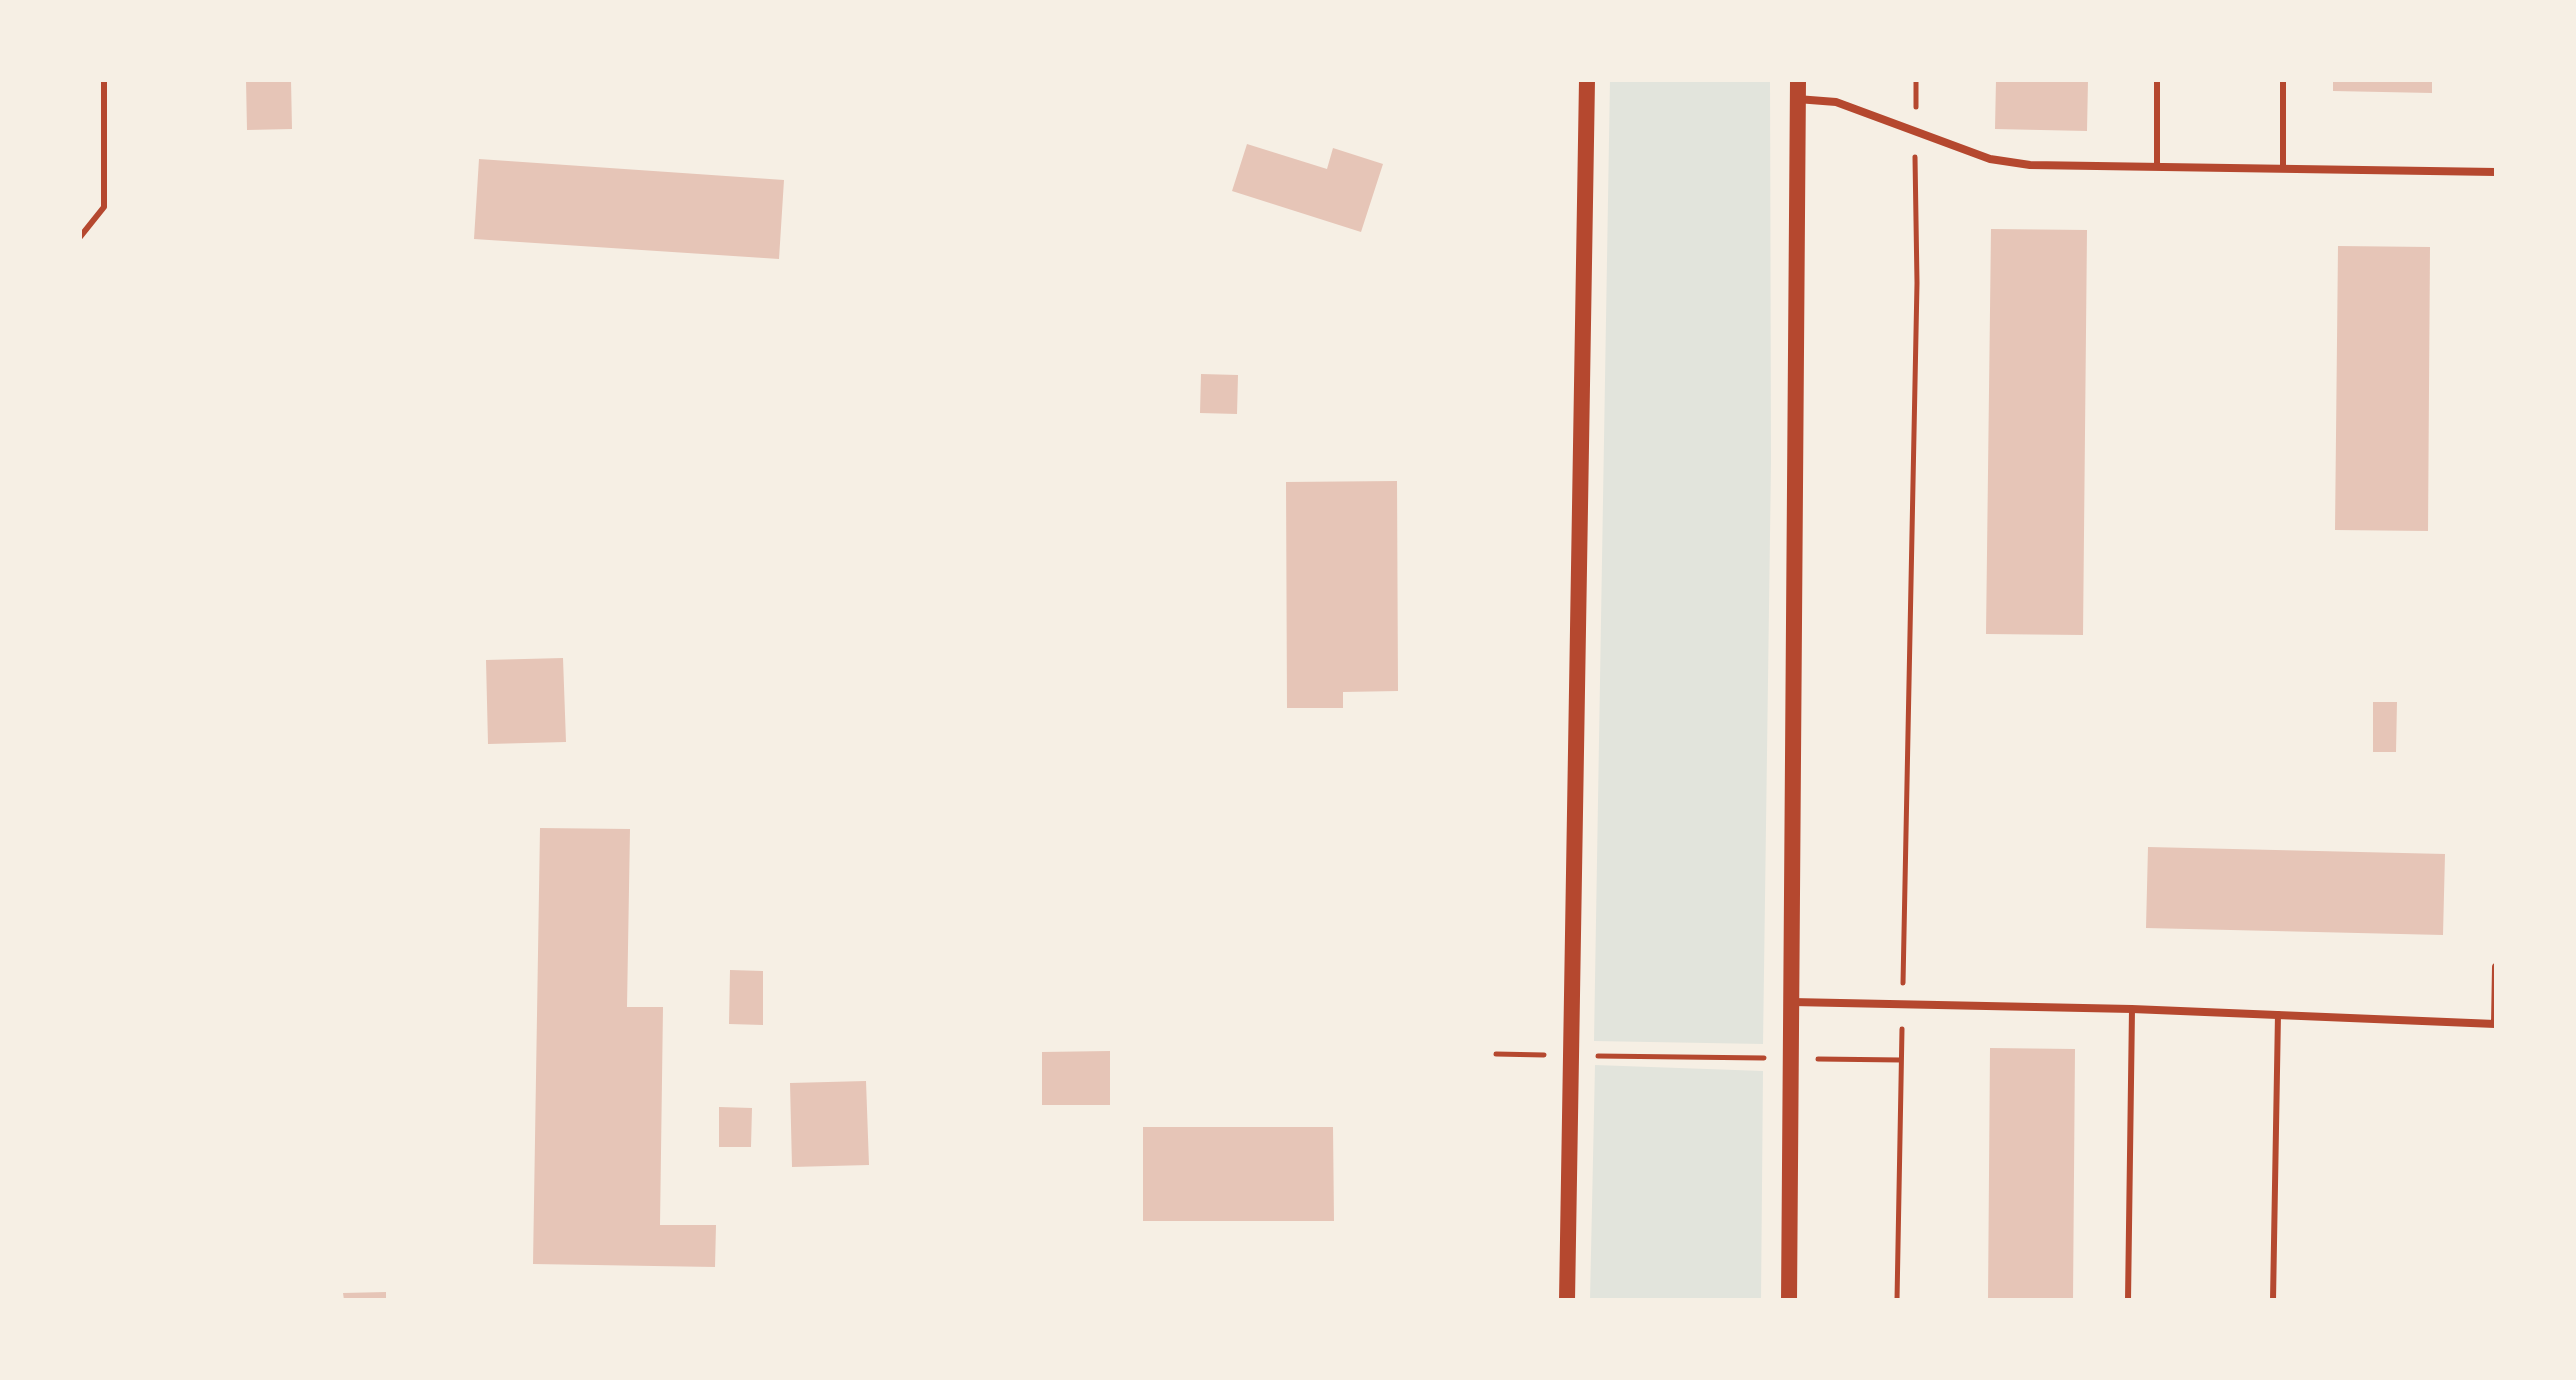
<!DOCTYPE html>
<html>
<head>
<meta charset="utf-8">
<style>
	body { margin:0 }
	#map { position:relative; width:2576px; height:1380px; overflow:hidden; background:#f6efe4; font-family:Arial,sans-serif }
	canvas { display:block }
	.frame { position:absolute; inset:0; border:82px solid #f6efe4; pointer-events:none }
</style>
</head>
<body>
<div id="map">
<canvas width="2576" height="1380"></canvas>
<div class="frame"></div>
</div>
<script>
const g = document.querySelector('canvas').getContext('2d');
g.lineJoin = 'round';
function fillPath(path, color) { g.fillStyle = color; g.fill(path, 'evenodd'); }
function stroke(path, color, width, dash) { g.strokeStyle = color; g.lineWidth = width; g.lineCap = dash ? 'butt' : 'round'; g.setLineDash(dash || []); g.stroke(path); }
fillPath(new Path2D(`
	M1610 80H1770L1771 462 1763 1044 1594 1041Z
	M1595 1065 1763 1071 1761 1300H1590Z`), '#e2e4dc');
fillPath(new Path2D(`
	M246 80H291L292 129 247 130Z
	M1996 80H2088L2087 131 1995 129Z
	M2333 80H2432V93L2333 91Z
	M1247 144 1327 169 1333 148 1383 164 1361 232 1232 191Z
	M479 159 784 180 779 259 474 239Z
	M1991 229 2087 230 2083 635 1986 634Z
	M2338 246 2430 247 2428 531 2335 530Z
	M1201 374 1238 375 1237 414 1200 413Z
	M1397 481 1398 691 1343 692V708H1287L1286 482Z
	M563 658 566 742 488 744 486 660Z
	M2373 702H2397L2396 752H2373Z
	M540 828 630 829 627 1007H663L660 1225H716L715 1267 533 1264Z
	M2148 847 2445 854 2443 935 2146 928Z
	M730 970 763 971V1025L729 1024Z
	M1990 1048 2075 1049 2073 1300H1988Z
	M1110 1051V1105H1042V1052Z
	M866 1081 869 1165 792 1167 790 1083Z
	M719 1107 752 1108 751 1147H719Z
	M1143 1127H1333L1334 1221H1143Z
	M386 1292V1300H344L343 1293Z`), '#e6c5b7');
stroke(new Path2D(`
	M1916 107V80
	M1903 983 1917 283 1915 157
	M1496 1054 1544 1055
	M1598 1056 1764 1058
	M1818 1059 1901 1060
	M1897 1300 1902 1029`), '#b5482f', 5);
stroke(new Path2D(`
	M2157 80V167
	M2283 168V80
	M80 237 104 207V80
	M2128 1300 2132 1009
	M2273 1300 2278 1014`), '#b5482f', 6);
stroke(new Path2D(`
	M1797 99 1836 102 1990 159 2030 165 2496 172
	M1792 1002 2132 1009 2495 1024 2496 967`), '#b5482f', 8);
stroke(new Path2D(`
	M1567 1300 1587 80
	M1789 1300 1798 80`), '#b5482f', 16);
</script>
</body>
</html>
